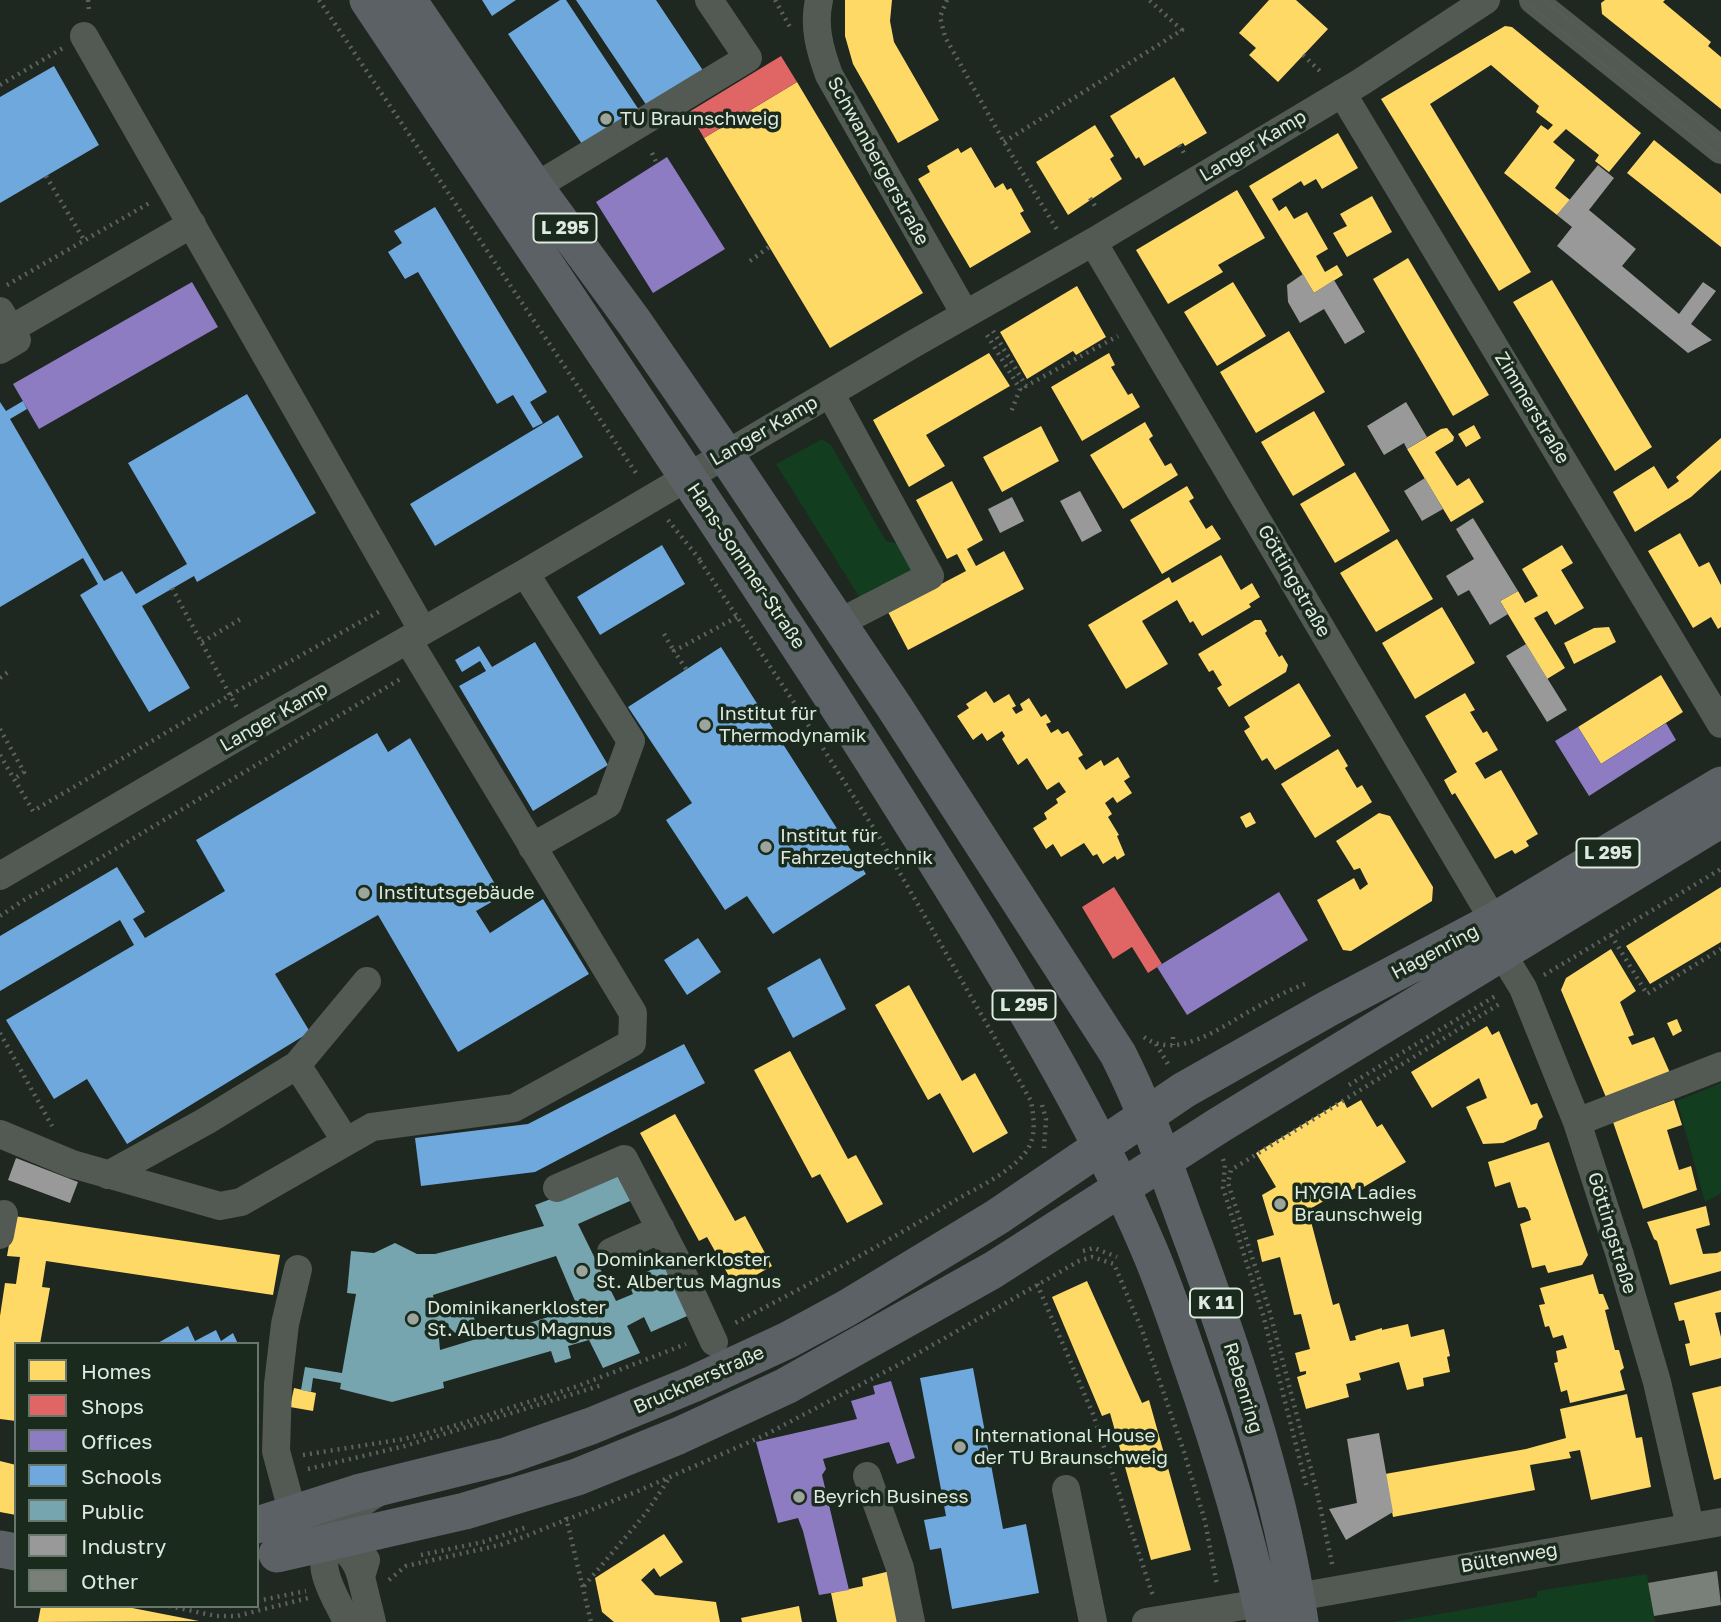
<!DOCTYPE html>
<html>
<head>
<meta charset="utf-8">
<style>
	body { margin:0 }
	#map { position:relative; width:1721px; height:1622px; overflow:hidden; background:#1e2720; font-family:"Golos Text",sans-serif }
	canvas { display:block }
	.legend { position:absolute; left:14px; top:1342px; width:245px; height:266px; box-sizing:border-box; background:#1a2b1d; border:2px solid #68776b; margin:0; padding:9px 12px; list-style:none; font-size:21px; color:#dee9df }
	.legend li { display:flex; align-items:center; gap:14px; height:35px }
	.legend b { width:35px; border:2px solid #68776b }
</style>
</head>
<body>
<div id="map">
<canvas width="1721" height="1622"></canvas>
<ul class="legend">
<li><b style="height:19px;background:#ffd966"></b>Homes</li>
<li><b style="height:19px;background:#e06666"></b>Shops</li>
<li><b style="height:19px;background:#8e7cc3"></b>Offices</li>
<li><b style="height:19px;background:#6fa8dc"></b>Schools</li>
<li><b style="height:19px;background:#76a5af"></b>Public</li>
<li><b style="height:19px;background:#999"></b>Industry</li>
<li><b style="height:19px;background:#788079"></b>Other</li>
</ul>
</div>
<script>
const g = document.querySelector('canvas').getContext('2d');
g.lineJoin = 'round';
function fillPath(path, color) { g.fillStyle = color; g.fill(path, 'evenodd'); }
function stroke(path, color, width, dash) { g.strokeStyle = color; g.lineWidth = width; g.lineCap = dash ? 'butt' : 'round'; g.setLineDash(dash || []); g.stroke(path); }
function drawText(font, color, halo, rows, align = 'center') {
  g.font = font + ' "Golos Text",sans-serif'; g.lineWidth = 7; g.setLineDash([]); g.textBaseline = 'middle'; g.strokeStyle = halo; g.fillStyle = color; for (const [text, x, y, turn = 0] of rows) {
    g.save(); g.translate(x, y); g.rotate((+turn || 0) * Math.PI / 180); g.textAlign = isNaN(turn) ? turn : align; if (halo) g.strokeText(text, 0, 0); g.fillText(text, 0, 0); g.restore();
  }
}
fillPath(new Path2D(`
	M822 439 831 445 886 541 899 544 917 575 863 603 776 464Z
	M1721 1083V1193L1705 1202 1677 1101Z
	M1647 1574 1655 1622H1392L1537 1597V1591Z`), '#133d1f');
fillPath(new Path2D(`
	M845 0H892L890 21 894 42 939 120 898 143 853 64 845 36Z
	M1269 0H1296L1328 29 1278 82 1249 55 1256 48 1239 33Z
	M1605 0H1665L1663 2 1711 42 1708 46 1721 57V109L1602 14 1601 3Z
	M1505 26 1512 27 1641 133 1609 172 1595 161 1599 155 1566 129 1553 142 1575 160 1555 188 1570 200 1557 215 1504 173 1541 125 1548 130 1553 125 1536 112 1539 106 1491 65 1430 104 1531 272 1499 291 1381 99Z
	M1174 77 1207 133 1185 146 1183 143 1144 166 1139 157 1136 159 1110 116Z
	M797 82 923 293 830 348 704 138Z
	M1095 125 1114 156 1110 159 1122 179 1068 215 1036 162Z
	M1338 133 1358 168 1322 189 1316 179 1304 186 1301 181 1272 199 1279 211 1286 206 1294 219 1307 212 1328 249 1316 256 1325 272 1337 265 1343 275 1314 293 1249 186Z
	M1654 140 1721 194V247L1627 173Z
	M971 147 995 188 1003 183 1007 190 1011 188 1024 211 1020 213 1031 232 970 268 918 179 930 172 927 166 958 148 961 153Z
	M1237 190 1265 238 1218 265 1223 272 1168 304 1136 250Z
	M1372 196 1392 232 1347 257 1333 233 1347 226 1340 214Z
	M1408 258 1489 395 1453 416 1373 279Z
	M1552 280 1652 447 1615 471 1513 302Z
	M1233 282 1266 336 1217 366 1184 312Z
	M1077 286 1106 337 1076 355 1073 351 1027 379 1000 332Z
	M1289 331 1325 392 1256 433 1220 372Z
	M989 353 1010 386 926 435 945 466 909 487 873 420Z
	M1109 353 1115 365 1111 367 1128 395 1132 393 1140 407 1082 441 1051 387Z
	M1314 411 1345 465 1293 496 1261 442Z
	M1145 422 1153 436 1149 439 1165 466 1171 463 1178 475 1123 509 1090 455Z
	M1474 425 1481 438 1466 447 1458 434Z
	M1041 426 1059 461 1002 492 983 457Z
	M1447 428 1454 437 1453 441 1435 452 1457 486 1469 478 1484 502 1451 522 1407 449 1441 429Z
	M1721 438V470L1691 497 1635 532 1613 492 1654 466 1668 489 1679 481 1676 477Z
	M1355 472 1390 531 1335 563 1300 504Z
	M952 481 983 540 967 549 976 566 1004 551 1024 589 908 650 888 612 966 571 957 554 947 559 916 500Z
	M1187 486 1194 498 1189 501 1206 529 1212 525 1221 539 1162 574 1130 520Z
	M1680 533 1699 567 1709 562 1721 585V627L1718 629 1711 617 1693 628 1648 551Z
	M1397 539 1433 599 1376 632 1340 573Z
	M1562 545 1573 563 1561 570 1584 608 1555 625 1547 611 1534 618 1565 668 1547 679 1500 601 1518 591 1525 603 1538 596 1522 569Z
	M1221 555 1241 590 1252 583 1260 597 1249 604 1251 607 1202 636 1193 621 1190 623 1177 600 1142 621 1168 664 1126 689 1088 625 1169 577 1172 583Z
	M1442 607 1475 663 1415 699 1382 643Z
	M1255 620H1261L1267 631 1265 633 1279 657 1282 655 1288 665 1286 672 1229 707 1217 688 1222 685 1213 670 1209 672 1198 654Z
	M1609 627 1616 642 1574 664 1564 643 1594 628Z
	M1661 675 1683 712 1601 764 1578 727Z
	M1299 683 1331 736 1275 770 1267 758 1262 761 1244 731 1250 727 1244 717Z
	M986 691 994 703 1009 694 1016 706 1012 708 1016 714 1023 710 1020 704 1029 698 1041 717 1046 714 1051 722 1046 724 1051 733 1058 729 1062 734 1068 731 1083 755 1078 758 1086 770 1101 760 1104 766 1118 757 1130 777 1124 781 1132 793 1117 803 1113 797 1105 803 1112 814 1108 817 1119 835 1117 836 1125 855 1117 860 1115 856 1103 864 1097 854 1093 856 1084 843 1061 857 1053 844 1046 849 1033 828 1047 819 1044 813 1058 803 1056 799 1066 792 1059 782 1047 790 1027 758 1018 765 1002 739 1005 736 1002 731 987 741 982 733 973 740 957 716 969 708 966 704Z
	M1465 693 1475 710 1470 712 1483 733 1487 731 1498 750 1475 763 1485 779 1501 770 1538 834 1526 841 1529 846 1515 854 1512 850 1495 859 1455 793 1452 795 1444 780 1457 772 1425 716Z
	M1338 749 1348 766 1345 768 1357 788 1362 785 1372 802 1315 838 1281 784Z
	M1250 812 1256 823 1246 828 1240 817Z
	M1379 813 1390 816 1433 887 1432 901 1351 951 1343 950 1317 900 1354 878 1360 890 1368 884 1360 868 1354 870 1336 841Z
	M1721 887V942L1650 984 1626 946Z
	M1611 949 1636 991 1620 1002 1634 1035 1628 1037 1632 1045 1654 1037 1671 1075 1608 1102 1561 990 1566 978Z
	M909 985 962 1081 975 1073 1008 1133 973 1153 940 1093 928 1100 875 1005Z
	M1677 1019 1682 1031 1673 1036 1667 1023Z
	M1487 1026 1492 1035 1499 1031 1531 1105 1537 1103 1543 1117 1539 1120 1536 1129 1503 1143 1483 1144 1466 1107 1487 1098 1479 1078 1432 1108 1411 1072Z
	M790 1051 848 1159 856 1155 883 1204 847 1223 820 1174 812 1178 754 1070Z
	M1343 1100 1347 1108 1361 1100 1377 1127 1382 1124 1406 1162 1357 1191 1355 1188 1346 1194 1343 1190 1308 1210 1333 1305 1339 1303 1350 1341 1356 1340 1355 1336 1382 1328V1330L1408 1324 1411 1337 1444 1329 1450 1356 1447 1357 1450 1372 1423 1378 1424 1386 1407 1390 1399 1362 1392 1364 1359 1373 1361 1380 1346 1384 1349 1397 1306 1409 1297 1377 1306 1374V1371L1300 1372 1295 1353 1310 1349 1301 1314 1294 1315 1280 1257 1262 1262 1257 1240 1274 1235 1262 1195 1276 1187 1256 1153Z
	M1674 1100 1682 1125 1667 1130 1679 1170 1691 1166 1697 1190 1643 1209 1613 1122Z
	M675 1114 735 1221 745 1216 772 1266 735 1287 707 1237 699 1241 640 1133Z
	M1549 1142 1588 1255 1582 1265 1548 1273 1545 1265 1532 1268 1520 1224 1531 1220 1528 1210 1525 1207 1518 1208 1510 1182 1495 1187 1488 1162Z
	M1706 1206 1710 1225 1696 1229 1703 1254 1717 1253 1721 1251V1271L1670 1285 1657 1241 1654 1239 1647 1222Z
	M14 1216 280 1255 273 1295 46 1261 42 1287 50 1288 40 1344H16V1421L0 1419V1316L5 1283 16 1284 20 1257 7 1256Z
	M1593 1274 1599 1294H1603L1609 1309 1605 1310 1615 1350H1619L1624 1368 1620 1371 1625 1390 1570 1403 1567 1390 1561 1392 1554 1363 1558 1362 1556 1351 1567 1348 1564 1338 1563 1335 1553 1338 1549 1326 1545 1327 1539 1305 1545 1304 1540 1288Z
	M1087 1281 1142 1403 1149 1400 1191 1550 1151 1560 1110 1413 1102 1416 1052 1297Z
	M1721 1290V1312L1715 1313 1721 1337V1358L1690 1366 1685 1344 1690 1343 1684 1320 1679 1321 1674 1303Z
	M1721 1386V1478L1714 1480 1692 1393Z
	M294 1388 316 1393 313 1411 290 1407Z
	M1627 1394 1636 1438 1642 1437 1651 1487 1591 1500 1580 1450 1569 1452 1571 1458 1530 1465 1535 1490 1393 1517 1385 1474 1526 1449 1566 1438 1560 1409Z
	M0 1461 16 1465V1515L0 1512Z
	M664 1534 683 1562 660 1577 654 1568 641 1580 655 1595 716 1602 720 1622H614L602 1612 595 1578Z
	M890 1571 904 1622H837L831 1593 863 1586 862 1578Z
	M41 1606H122L199 1621 38 1622Z
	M799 1606 802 1622H742L741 1618Z`), '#ffd966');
fillPath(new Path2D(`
	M781 56 797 82 704 138 689 112Z
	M1114 887 1162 964 1148 973 1132 947 1113 959 1082 907Z`), '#e06666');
fillPath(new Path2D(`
	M667 157 725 249 653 293 596 202Z
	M192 282 218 327 39 429 13 384Z
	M1666 723 1676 740 1589 796 1555 741 1578 727 1601 764Z
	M1279 892 1308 940 1187 1015 1157 967Z
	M891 1381 915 1458 897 1464 889 1442 823 1459 826 1469 822 1475 849 1590 819 1595 803 1531 798 1518 778 1523 756 1442 857 1419 851 1401 875 1394 873 1386Z`), '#8e7cc3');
fillPath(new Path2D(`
	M482 0H516L492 16Z
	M560 0H566L641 113 586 150 508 34Z
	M576 0H656L704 72 649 109Z
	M54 66 99 145 0 203V97Z
	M435 207 547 392 530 402 543 423 533 428 513 395 497 404 418 272 405 279 388 252 402 243 394 231Z
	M247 394 316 513 197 582 194 576 142 606 190 688 149 712 80 595 98 584 83 558 0 607V402L6 411 23 401 27 409 10 419 104 581 122 571 136 594 187 564 128 463Z
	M558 415 583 457 435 546 410 504Z
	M662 545 685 584 600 635 577 597Z
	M535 642 608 765 533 811 459 686 486 671 480 661 462 672 455 660 479 646 492 667Z
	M721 647 866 874 773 934 747 896 725 910 666 820 692 803 628 707Z
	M377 733 388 752 410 738 502 896 476 911 490 933 543 899 589 974 458 1052 378 915 275 974 310 1032 127 1144 87 1079 54 1099 6 1020 134 945 120 920 0 991V936L117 867 145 912 133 919 145 938 225 891 196 840Z
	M698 938 721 972 687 995 664 960Z
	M820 958 846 1009 793 1038 767 988Z
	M684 1044 705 1083 535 1172 421 1186 415 1138 528 1124Z
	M188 1326 195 1341 216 1330 221 1341 233 1333 238 1344H156Z
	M973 1368 1003 1529 1026 1524 1039 1593 952 1609 941 1548 930 1550 924 1520 946 1516 920 1378Z`), '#6fa8dc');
fillPath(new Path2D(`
	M627 1170 639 1197 578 1224 616 1301 633 1294 627 1280 672 1261 694 1313 651 1332 644 1317 627 1326 640 1353 603 1368 589 1340 568 1346 571 1358 555 1363 551 1351 443 1382 444 1388 392 1402 340 1389 341 1383 313 1378 311 1392 301 1390 305 1367 342 1373 356 1294 347 1293 351 1251 374 1253 395 1243 417 1254H435L544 1226 535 1205ZM556 1256 578 1308 440 1350 438 1328 448 1326 455 1333 469 1331 475 1323 473 1311 465 1304 452 1306 446 1314 436 1315 433 1295Z`), '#76a5af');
fillPath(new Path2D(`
	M1598 165 1614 178 1589 210 1636 249 1622 266 1679 314 1703 282 1716 291 1691 324 1712 340 1688 353 1557 246 1572 227 1557 215Z
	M1303 274 1314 293 1334 280 1365 332 1345 344 1324 309 1300 323 1288 302 1287 285Z
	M1406 402 1427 437 1407 449 1404 443 1384 455 1367 426Z
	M1425 478 1443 509 1422 521 1404 491Z
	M1080 491 1102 531 1082 542 1060 501Z
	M1012 497 1024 521 1000 533 988 509Z
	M1473 518 1518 591 1500 601 1508 614 1490 625 1469 590 1458 596 1446 576 1474 559 1456 529Z
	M1526 644 1567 710 1547 722 1506 656Z
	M16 1158 78 1182 70 1203 8 1180Z
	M1379 1433 1393 1512 1346 1540 1329 1509 1357 1503 1347 1439Z`), '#999');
fillPath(new Path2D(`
	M1717 1571 1721 1605 1654 1616 1648 1583Z`), '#788079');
stroke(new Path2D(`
	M88 0 89 11
	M319 0 638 476
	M775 0 790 27
	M947 0 940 17 945 37 1004 142 1059 233
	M1303 55 1323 74
	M0 85 63 48
	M1004 142 1182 30 1149 0
	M1179 145 1186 156
	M652 153 657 164
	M46 176 84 240
	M1090 198 1097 209
	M750 261 769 247
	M7 285 151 202
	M993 331 1026 386 1118 336
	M987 335 1020 389 1011 412
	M668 520 701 561
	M700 561 793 701 878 835 1031 1101C1034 1119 1037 1138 1025 1153 1008 1174 978 1187 954 1201 882 1245 808 1285 733 1324
	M172 588 237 708
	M664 634 674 651
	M202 642 244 617
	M686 669 674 651 739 616
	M0 678 8 672
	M0 729 24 772 14 779
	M0 755 33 811 230 695 382 610
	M0 916 24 900 102 857 402 678
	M1611 935 1647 994 1721 949
	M1544 975 1721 869
	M0 1033 52 1126
	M1144 1037C1177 1061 1221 1027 1250 1011 1268 1001 1286 991 1305 984
	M1173 1037V1045
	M1156 1044 1168 1064
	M1349 1085 1497 995
	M1042 1105 1046 1119 1044 1148
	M1223 1159 1225 1165 1223 1188 1263 1315 1307 1488
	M1083 1251 1094 1248 1117 1257
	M1037 1284 1093 1414 1153 1596
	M303 1455 404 1439 457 1425 578 1386 686 1344
	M308 1469 405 1446 602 1385
	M566 1517 591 1622
	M421 1555 483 1542 527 1527
	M1332 1564 1317 1492 1269 1309 1228 1183 1231 1170 1501 1003
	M389 1580 406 1566 500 1545 526 1536 638 1491 763 1436 896 1366 1079 1261 1092 1257 1114 1264 1142 1330 1183 1449 1205 1521 1217 1585
	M584 1586 646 1513 668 1480
	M257 1601 306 1591
	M169 1606 216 1616H237L308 1598
	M229 1606H233`), '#5d625e', 4.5, [2, 5]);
stroke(new Path2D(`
	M819 0C813 27 820 50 829 75L965 314
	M1533 0 1721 150
	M84 36 423 631
	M1342 93 1721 724
	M535 187 748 58 709 0
	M1093 242 1494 921
	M0 311 17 340 0 350
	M11 329 192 224
	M830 393 930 576 854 615
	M525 573 631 741 608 804 532 847
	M0 876 249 730 525 573 915 343 1093 242 1361 82 1486 0
	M1501 952 1523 988 1577 1122 1619 1252 1657 1382 1690 1526
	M297 1065 345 1140
	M1577 1122 1721 1066
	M0 1134 72 1164 220 1206 241 1202 372 1127 514 1108 632 1043 633 1013 408 640
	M108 1175 206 1121 297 1065 367 981
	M557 1188 624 1159 675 1257 714 1342
	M0 1235 4 1214
	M611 1252 661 1229
	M867 1476 900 1568 911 1622
	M1066 1489 1093 1622
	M293 1514 276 1451 278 1384 285 1324 298 1269
	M322 1531C339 1544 356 1555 361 1577
	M366 1560 361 1577 372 1622
	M1297 1597 1721 1522
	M347 1622C340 1606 328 1588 325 1571 319 1540 355 1505 379 1492
	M1146 1622 1261 1603`), '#535a54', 28);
stroke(new Path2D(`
	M368 0C517 223 669 446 815 671 871 757 926 845 980 933 1041 1034 1101 1137 1148 1247 1164 1284 1177 1323 1190 1361 1220 1447 1247 1533 1265 1622
	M408 0 535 187 634 322 725 454 895 708 1118 1054C1150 1117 1171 1184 1196 1250 1240 1371 1281 1494 1300 1622
	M257 1525 357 1493 506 1456 591 1426 693 1384 788 1340 847 1308 997 1217 1184 1090 1329 1008 1494 921 1721 785
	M0 1549 16 1552
	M277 1554 465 1511 577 1477 678 1436 786 1386 993 1270 1221 1124 1721 819`), '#5b6164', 37);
stroke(new Path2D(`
	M1522 0 1721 157
	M1544 0 1721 141`), '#555d57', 2);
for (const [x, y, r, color] of [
	[606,119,7,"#9ba59c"],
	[705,725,7,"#9ba59c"],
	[766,847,7,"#9ba59c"],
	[364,893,7,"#9ba59c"],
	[1280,1204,7,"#9ba59c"],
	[582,1271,7,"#9ba59c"],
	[413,1319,7,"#9ba59c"],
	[960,1447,7,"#9ba59c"],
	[799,1497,7,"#9ba59c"]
]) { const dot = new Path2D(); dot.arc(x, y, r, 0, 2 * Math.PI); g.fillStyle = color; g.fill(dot); stroke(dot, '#1a2b1d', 2.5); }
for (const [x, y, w] of [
	[565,228,63],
	[1608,853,63],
	[1024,1005,63],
	[1216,1303,52]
]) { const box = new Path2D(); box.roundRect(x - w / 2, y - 14.5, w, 29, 5); g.fillStyle = '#1a2b1d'; g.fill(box); stroke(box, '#dee9df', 2); }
drawText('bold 18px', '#dee9df', null, [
	["L 295",565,228],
	["L 295",1608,853],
	["L 295",1024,1005],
	["K 11",1216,1303]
]);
drawText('19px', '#dee9df', '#1a2b1d', [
	["TU Braunschweig",620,119],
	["Institut für",719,714],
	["Thermodynamik",719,736],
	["Institut für",780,836],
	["Fahrzeugtechnik",780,858],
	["Institutsgebäude",378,893],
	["HYGIA Ladies",1294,1193],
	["Braunschweig",1294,1215],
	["Dominkanerkloster",596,1260],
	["St. Albertus Magnus",596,1282],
	["Dominikanerkloster",427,1308],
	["St. Albertus Magnus",427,1330],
	["International House",974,1436],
	["der TU Braunschweig",974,1458],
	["Beyrich Business",813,1497]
], 'left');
drawText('19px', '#dee9df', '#1a2b1d', [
	["Langer Kamp",1253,146,-31],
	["Schwanbergerstraße",878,161,61],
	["Zimmerstraße",1532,408,59],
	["Langer Kamp",764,431,-30],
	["Hans-Sommer-Straße",746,566,56],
	["Göttingstraße",1294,581,60],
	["Langer Kamp",274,717,-30],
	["Hagenring",1435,952,-28],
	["Göttingstraße",1612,1233,73],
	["Brucknerstraße",699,1380,-24],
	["Rebenring",1243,1388,73],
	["Bültenweg",1509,1558,-10]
]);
</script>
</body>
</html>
